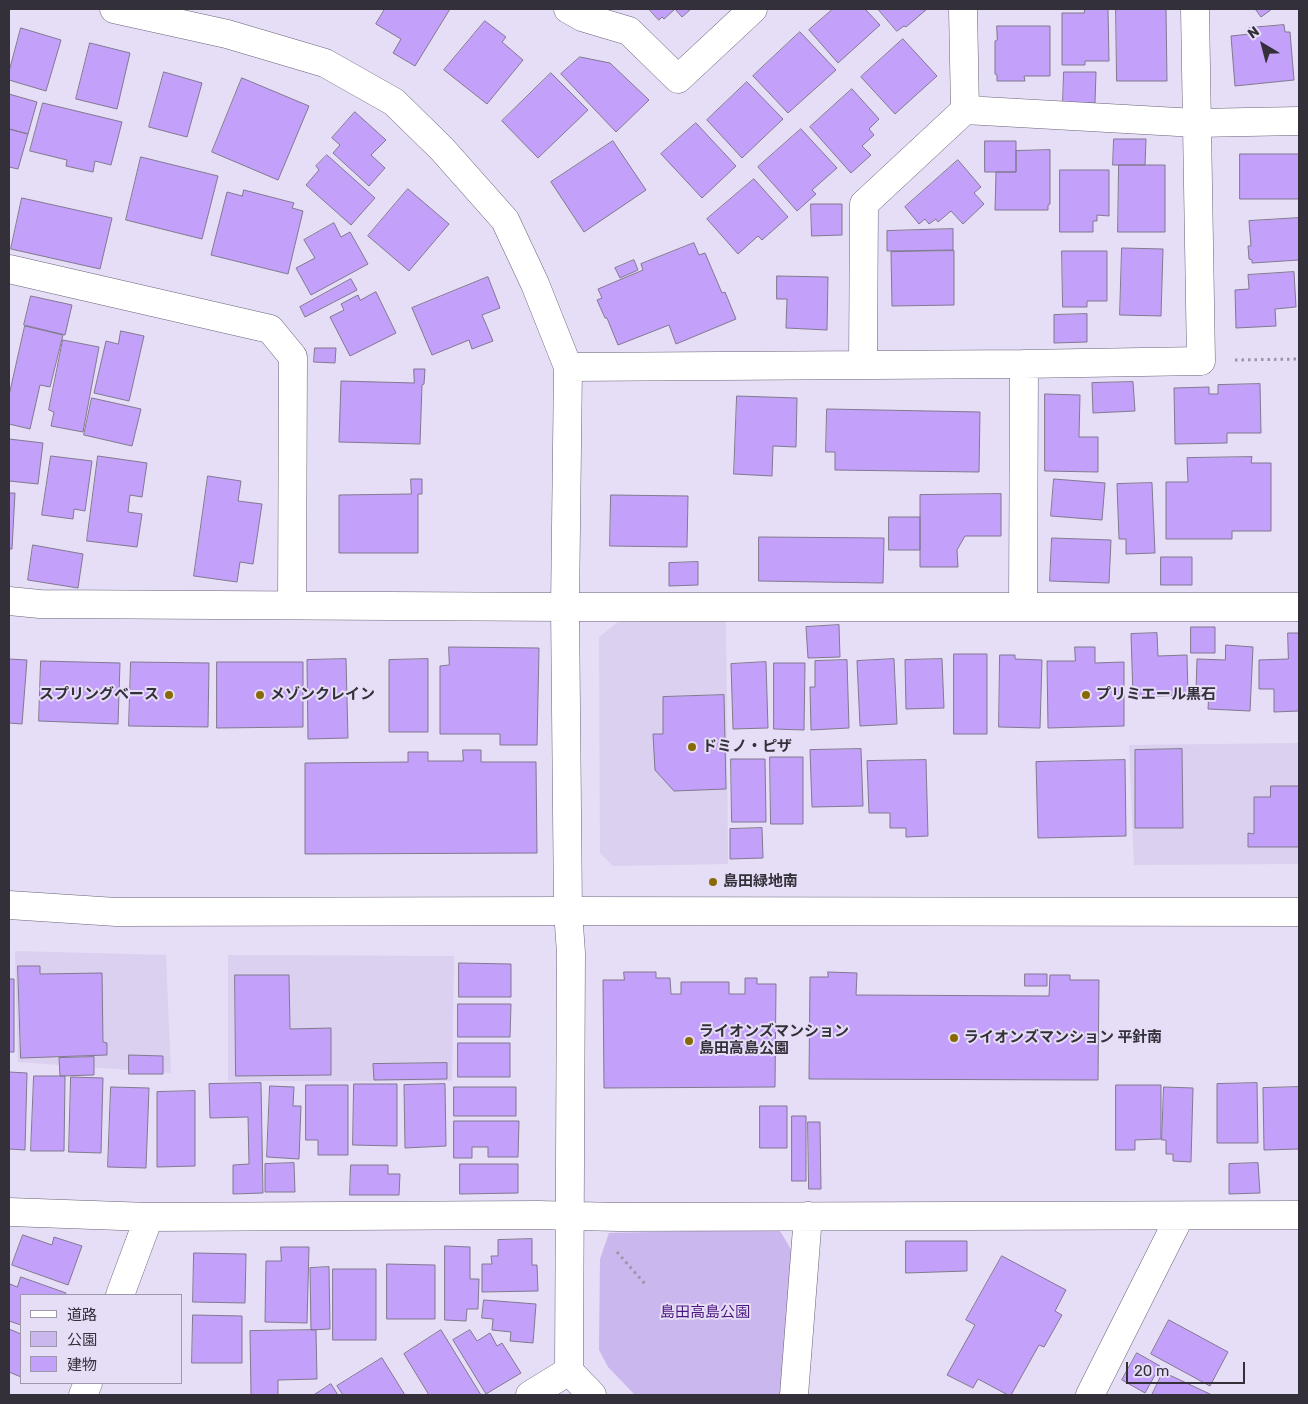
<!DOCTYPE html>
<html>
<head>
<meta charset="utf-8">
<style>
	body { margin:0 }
	#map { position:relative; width:1308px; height:1404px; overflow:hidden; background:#e6ddf6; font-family:Rubik,"Noto Sans JP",sans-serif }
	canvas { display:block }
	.frame { position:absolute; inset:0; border:10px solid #34303a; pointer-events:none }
	.legend { position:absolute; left:20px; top:1294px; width:162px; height:90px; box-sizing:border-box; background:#e6ddf6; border:1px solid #9f98ab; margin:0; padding:6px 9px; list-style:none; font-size:15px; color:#34303a }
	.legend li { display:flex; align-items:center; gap:10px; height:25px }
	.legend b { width:25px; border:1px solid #9f98ab }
	.north { position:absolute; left:1238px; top:20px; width:50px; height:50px; -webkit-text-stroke:4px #e6ddf6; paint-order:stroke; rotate:323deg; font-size:14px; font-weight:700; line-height:20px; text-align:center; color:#34303a }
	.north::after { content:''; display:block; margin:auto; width:18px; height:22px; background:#34303a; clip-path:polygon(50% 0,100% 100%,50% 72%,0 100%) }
	.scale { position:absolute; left:1126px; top:1362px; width:119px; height:22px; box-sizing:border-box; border:2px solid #34303a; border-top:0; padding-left:6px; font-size:15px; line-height:18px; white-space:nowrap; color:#34303a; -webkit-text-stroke:4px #e6ddf6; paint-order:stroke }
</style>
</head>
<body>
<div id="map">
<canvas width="1308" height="1404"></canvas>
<div class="frame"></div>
<ul class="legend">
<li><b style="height:6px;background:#fff"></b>道路</li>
<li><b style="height:14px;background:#cab7ed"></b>公園</li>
<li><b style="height:14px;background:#c3a0f9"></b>建物</li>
</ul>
<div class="north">N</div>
<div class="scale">20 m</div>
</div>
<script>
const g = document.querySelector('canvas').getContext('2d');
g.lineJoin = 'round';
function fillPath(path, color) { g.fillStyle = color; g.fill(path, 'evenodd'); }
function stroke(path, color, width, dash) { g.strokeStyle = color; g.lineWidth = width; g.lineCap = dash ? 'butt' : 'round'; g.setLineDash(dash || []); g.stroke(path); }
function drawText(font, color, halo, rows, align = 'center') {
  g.font = font + ' Rubik,"Noto Sans JP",sans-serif'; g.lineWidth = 4; g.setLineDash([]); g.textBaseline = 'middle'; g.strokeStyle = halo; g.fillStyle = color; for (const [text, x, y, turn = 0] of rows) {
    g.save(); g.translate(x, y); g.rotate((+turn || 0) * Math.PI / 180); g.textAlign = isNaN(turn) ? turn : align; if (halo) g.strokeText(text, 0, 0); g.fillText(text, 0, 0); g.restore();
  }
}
fillPath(new Path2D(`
	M726 619 728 864 613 866 600 853 599 637 618 622Z
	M1299 743V864L1134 865 1129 745Z
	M15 951 166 955 171 1073 18 1062Z
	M228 955 454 956 452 1081H228Z`), '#dbd0ef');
fillPath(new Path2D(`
	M779 1229 793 1253 781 1395H635L608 1367 599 1350 600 1259 609 1233Z`), '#cab7ed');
const building = new Path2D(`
	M385 9H450L415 66 393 53 401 39 376 24Z
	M649 9H691L682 17 675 9 664 19 662 17 659 20Z
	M833 9H865L880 25 838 63 809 30Z
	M878 9H927L906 27 904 26 897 31Z
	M1085 9H1108L1109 61H1085V65H1062V13H1084Z
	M1116 9H1166L1167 81H1117Z
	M1248 9H1272L1261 17 1256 10Z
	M485 21 506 37 502 42 523 60 487 104 444 70Z
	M1284 25 1285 32H1290L1294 80 1235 86 1231 36 1250 34 1249 28Z
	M997 26H1050V76H1024L1025 81H997V75L995 74V41L997 40Z
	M21 28 61 40 46 91 9 80V72Z
	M800 32 836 70 788 113 753 76Z
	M903 39 937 76 895 114 861 77Z
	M90 43 130 53 117 109 76 99Z
	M580 57 610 63 649 100 616 132 561 74Z
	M164 72 202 83 187 137 149 127Z
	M1064 72H1096L1095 103H1063Z
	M551 73 588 110 538 158 502 121Z
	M242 78 309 106 278 180 212 152Z
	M747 82 783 119 742 158 707 120Z
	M852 89 879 119 869 129 874 135 862 146 871 155 851 173 810 127Z
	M9 94 37 102 28 134 9 129Z
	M43 103 122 122 111 165 95 161 93 172 66 166 67 160 30 151Z
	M355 112 386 140 371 155 385 168 369 186 333 153 340 145 332 138Z
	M696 123 736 166 702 198 661 154Z
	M9 129 28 134 18 169 9 167Z
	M801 129 837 168 812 190 816 194 797 211 758 167Z
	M1114 139H1146L1145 165H1113Z
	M613 141 646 190 584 232 551 182Z
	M985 141H1016V172H985Z
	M1050 150V204L1048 205V210H995L996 172H1016V151Z
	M1240 154H1299V199H1240Z
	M327 155 375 198 351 225 306 185 319 170 316 166Z
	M141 157 218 176 202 239 126 220Z
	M958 160 981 187 974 193 984 204 963 224 951 211 938 222 936 219 929 224 925 219 919 224 905 207Z
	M1119 165H1165V232H1118Z
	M1060 170H1109V216L1097 215V221H1093V232H1060Z
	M754 179 788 217 762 240 758 236 738 254 707 219Z
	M408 189 449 224 409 271 368 236Z
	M244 190 294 203 292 208 303 211 288 274 211 255 227 192 242 196Z
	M22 198 112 218 100 269 11 249Z
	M811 204H842V235L812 236Z
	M1299 218V260L1252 263V260L1249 259 1248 246H1251L1249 221Z
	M334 223 341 237 350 232 368 264 311 295 296 268 315 258 304 240Z
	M953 229V250L887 251V231Z
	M694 243 699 255 705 253 722 293 725 292 736 319 676 344 669 325 618 345 607 318H605L597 300 602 298 598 289 643 270 641 264Z
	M1122 248 1163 249 1161 316 1120 315Z
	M954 251V305L892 306 891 252Z
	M1062 251H1107V301H1087V307H1063Z
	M634 260 638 270 620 278 615 268Z
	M1294 272 1296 307 1275 309 1276 326 1236 328 1235 290 1249 289 1248 275Z
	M777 276 828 277 827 330 786 328 787 299H777Z
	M488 277 500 308 482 315 493 341 472 349 469 340 432 355 412 308Z
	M351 279 357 290 305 317 300 307Z
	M376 292 396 333 350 356 330 317 344 310 341 304 358 295 360 300Z
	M31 296 72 305 65 335 24 325Z
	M1087 314V342L1054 343V315Z
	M25 326 63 335 50 387 40 385 30 429 9 424V396Z
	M121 331 144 336 129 401 94 393 106 341 118 344Z
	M63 340 99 347 83 432 51 426 54 412 49 410Z
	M315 348H336L335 363 314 362Z
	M414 369H425L424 384 422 385 420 444 339 442 341 381 414 383Z
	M1133 382 1135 411 1093 413 1092 383Z
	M1260 384 1261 433H1227V443L1175 444 1174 388 1209 387V394H1218V385Z
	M1045 394 1080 395 1079 437H1098V472L1045 471Z
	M737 396 797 398 796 447 773 446 772 476 734 474Z
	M92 398 141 409 132 446 84 435Z
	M827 409 980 412 979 472 835 470V452H826Z
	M9 439 43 443 38 484 9 481Z
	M51 456 92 461 85 511 74 509 73 519 42 515Z
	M98 456 147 463 142 497 130 495 128 512 142 514 137 547 87 541Z
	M1252 457 1251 463H1271V531H1232V539H1166V482H1188L1187 458Z
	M208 476 241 481 238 501 262 504 253 564 240 562 237 582 194 576Z
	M411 479H422V494H418V553H339V495L411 494Z
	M1054 479 1105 483 1102 520 1051 516Z
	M1152 483 1155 553 1126 554V539H1119L1117 484Z
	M9 493H15L12 549H9Z
	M1001 494V536H965L957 550 958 567H920V495Z
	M611 495 688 496 687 547 610 546Z
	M889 517H920V550H889Z
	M759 537 884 538 883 583 759 581Z
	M1052 538 1111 540 1109 583 1050 581Z
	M33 545 83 554 78 588 28 580Z
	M1161 557H1192V585H1161Z
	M698 562V585L669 586V563Z
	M839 625 840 657 808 658 806 627Z
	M1191 627H1215V653H1191Z
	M1157 633 1158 656 1187 655 1188 695 1133 697 1131 634Z
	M1288 633H1299V711L1274 712V689H1259V660L1288 659Z
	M1226 645 1253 647 1250 711 1208 709 1209 691H1196L1197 659 1225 660Z
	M449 647 539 648 537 745H500V734H440V666L449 665Z
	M1075 647H1095V663L1124 662V726L1048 728 1047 661H1075Z
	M954 654H987V734H954Z
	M1000 655H1015V659L1042 660 1040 728 999 727Z
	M9 659 27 660 22 724 9 723Z
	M346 659 348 738 308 739 307 660Z
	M428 659V732H389V660Z
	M894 659 897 724 860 726 857 661Z
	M942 659 944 708 906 709 905 660Z
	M847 660 849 728 811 730 810 687H815V661Z
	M41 661 120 663 118 724 39 721Z
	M131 662 209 663 208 727 129 726Z
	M217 662H303V727L217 728Z
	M766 662 768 728 733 729 731 664Z
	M774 663H805L804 730 774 729Z
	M724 695 726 789 674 791 655 770 653 734H663V697Z
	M861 749 863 806 812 807 810 750Z
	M1182 749 1183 828H1135V750Z
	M463 750H481V762H536L537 853 305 854V763L408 762V752H428V761H463Z
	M770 757H803V824H771Z
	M731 759H765L766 822H732Z
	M926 760 928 836 906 837V828H890V813H869L867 761Z
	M1125 760 1126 836 1038 838 1036 762Z
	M1271 786H1299V847H1248V833L1254 834V797H1270Z
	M762 828 763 858 730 859V829Z
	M459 963 511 964V997H459Z
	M18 966H40V974L102 973 103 1042 107 1043V1055L21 1058Z
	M624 972H656V978H670L671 994H681V982H729V994H745V978H757V984H776L775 1087 604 1088 603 980H624Z
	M828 972 857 973 856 995 1049 996 1050 975H1070V980H1099L1098 1080 809 1079 810 977H828Z
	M1025 974H1047V986H1025Z
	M235 975H289L290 1029 331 1028V1075L236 1076Z
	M9 979H14V1052H9Z
	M458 1004H511L510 1037H458Z
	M458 1043H510V1077H458Z
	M129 1055 163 1056V1074H129Z
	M94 1057V1075L60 1076 59 1058Z
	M447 1063V1079L374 1080 373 1064Z
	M9 1072 27 1073 25 1150 9 1149Z
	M34 1076H65L64 1151H31Z
	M71 1077 103 1078 101 1153 69 1152Z
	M261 1083 263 1193 233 1194V1165L249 1164 248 1117 210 1118 209 1084Z
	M1257 1083 1258 1143H1217V1084Z
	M354 1084H397V1146L353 1145Z
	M445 1084 446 1146 405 1148 404 1085Z
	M306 1085H348V1155H318V1140H306Z
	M1116 1085H1161V1139L1135 1140V1150H1116Z
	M270 1086 294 1087 293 1106H301L299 1159 267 1157Z
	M111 1087 149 1088 146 1168 108 1167Z
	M454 1087H516V1116H454Z
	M1164 1087 1193 1088 1191 1162 1173 1161V1154H1166V1140H1162Z
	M1299 1087V1149L1264 1150 1263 1088Z
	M195 1091V1166L157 1167V1092Z
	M760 1106H787V1148H760Z
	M792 1116H806V1181H792Z
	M454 1121H519L518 1157H488V1147H472V1158H454Z
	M808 1122H820L821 1189H809Z
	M294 1163 295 1192H265V1164Z
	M1258 1163 1260 1193 1229 1194V1164Z
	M460 1164H518V1193L460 1194Z
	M351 1165H388V1174H400L399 1195H350Z
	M23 1235 52 1245 54 1237 82 1246 68 1285 12 1265Z
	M532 1239V1265H537L538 1291 482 1292V1264H492L491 1256H498V1240Z
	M906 1241H967V1271L906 1273Z
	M445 1246 470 1247V1279H479L478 1309H467L466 1321 445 1320Z
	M281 1247H309L307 1323 265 1322 266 1261H281Z
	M194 1253 246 1254 245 1303 193 1302Z
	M1002 1256 1066 1290 1055 1311 1062 1315 1044 1347 1039 1345 1011 1395H1008L978 1379 973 1388 947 1375 975 1325 966 1320Z
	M387 1264 435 1265V1319H387Z
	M329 1267 330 1329 311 1330 310 1268Z
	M333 1269H376V1340H333Z
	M21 1277 66 1293 65 1295H21V1325L9 1321V1288L10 1284 17 1287Z
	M484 1300 536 1304 533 1343 510 1341 511 1332 492 1330 493 1319 482 1318Z
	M193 1315 242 1316V1363H192Z
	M1169 1320 1228 1352 1210 1386 1151 1354Z
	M9 1329 21 1334V1377L9 1372Z
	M316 1330 317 1379 278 1380V1395H251L250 1331Z
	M441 1330 481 1395H429L404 1354Z
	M470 1330 477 1341 490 1333 497 1346 502 1343 521 1373 486 1394 453 1340Z
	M1137 1353 1160 1366 1145 1393 1122 1380Z
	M382 1358 405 1395H343L337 1386Z
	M1163 1372 1212 1395H1152Z
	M331 1384 338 1395H314Z`);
fillPath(building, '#c3a0f9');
stroke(building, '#81798f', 1);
const minor = new Path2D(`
	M114 9 227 34 325 63 394 102 442 149 505 220 535 284 568 367 565 607H1299
	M568 9 582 17 629 31 678 79 753 9
	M965 110 1196 123 1299 121
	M9 269 270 329 293 357 292 605
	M1024 364 1201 361 1195 9
	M863 365 864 204 965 110 963 9
	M568 367 1024 364 1023 607
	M9 601 40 604 565 607 568 911 571 953 569 1371 592 1395
	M9 1212 149 1217 538 1215 618 1217 1299 1215
	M120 1295 149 1217
	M83 1395 88 1383
	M530 1395 569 1371
	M794 1395 808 1216
	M1090 1395 1180 1216`);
const tertiary = new Path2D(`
	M9 905 116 912 568 911 1299 912`);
stroke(minor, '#6a6378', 29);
stroke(tertiary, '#6a6378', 29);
stroke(new Path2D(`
	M1235 360 1299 359
	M617 1252 645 1284`), '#9b95a7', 3, [2.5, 4]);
stroke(minor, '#fff', 28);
stroke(tertiary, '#fff', 28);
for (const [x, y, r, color] of [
	[169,695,5,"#896906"],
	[260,695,5,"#896906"],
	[1086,695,5,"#896906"],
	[692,747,5,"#896906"],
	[713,882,5,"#896906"],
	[954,1038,5,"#896906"],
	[689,1041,5,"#896906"]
]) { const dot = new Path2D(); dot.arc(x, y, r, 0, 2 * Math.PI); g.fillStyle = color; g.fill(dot); stroke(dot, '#e6ddf6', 2); }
drawText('bold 15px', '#34303a', '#e6ddf6', [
	["スプリングベース",159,695,"right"],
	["メゾンクレイン",270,695],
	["プリミエール黒石",1096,695],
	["ドミノ・ピザ",702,747],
	["島田緑地南",723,882],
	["ライオンズマンション",699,1032],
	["島田高島公園",699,1049],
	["ライオンズマンション 平針南",964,1038]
], 'left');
drawText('15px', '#4b177e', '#e6ddf6', [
	["島田高島公園",705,1313]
]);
</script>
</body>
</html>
